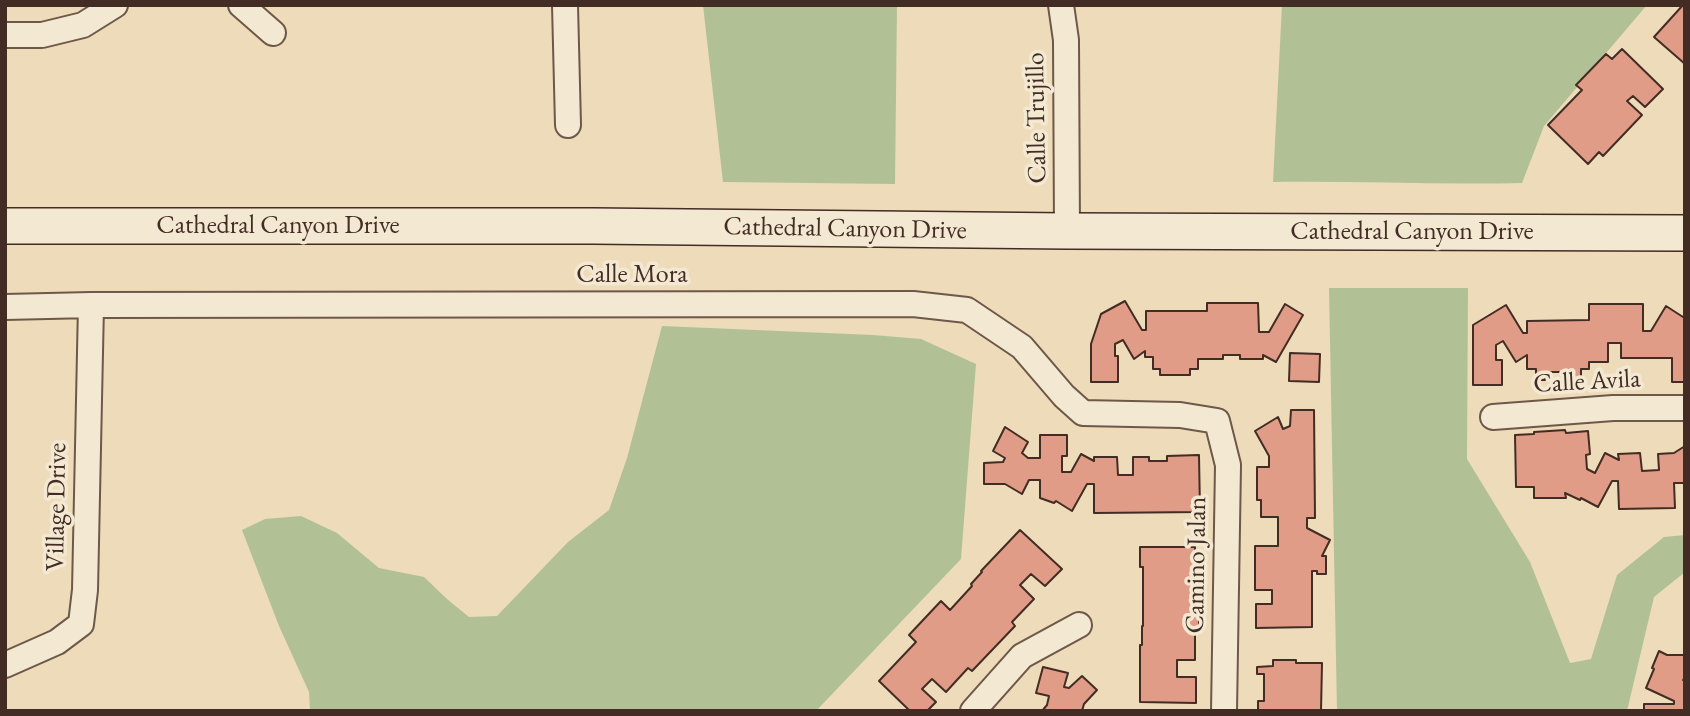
<!DOCTYPE html>
<html>
<head>
<meta charset="utf-8">
<style>
	body { margin:0 }
	#map { position:relative; width:1690px; height:716px; overflow:hidden; background:#eddbba; font-family:"EB Garamond",serif }
	canvas { display:block }
	.frame { position:absolute; inset:0; border:7px solid #422c23; pointer-events:none }
</style>
</head>
<body>
<div id="map">
<canvas width="1690" height="716"></canvas>
<div class="frame"></div>
</div>
<script>
const g = document.querySelector('canvas').getContext('2d');
g.lineJoin = 'round';
function fillPath(path, color) { g.fillStyle = color; g.fill(path, 'evenodd'); }
function stroke(path, color, width, dash) { g.strokeStyle = color; g.lineWidth = width; g.lineCap = dash ? 'butt' : 'round'; g.setLineDash(dash || []); g.stroke(path); }
function drawText(font, color, halo, rows, align = 'center') {
  g.font = font + ' "EB Garamond",serif'; g.lineWidth = 7; g.setLineDash([]); g.textBaseline = 'middle'; g.strokeStyle = halo; g.fillStyle = color; for (const [text, x, y, turn = 0] of rows) {
    g.save(); g.translate(x, y); g.rotate((+turn || 0) * Math.PI / 180); g.textAlign = isNaN(turn) ? turn : align; if (halo) g.strokeText(text, 0, 0); g.fillText(text, 0, 0); g.restore();
  }
}
fillPath(new Path2D(`
	M703 5H897L895 184 723 182Z
	M1282 5H1647L1544 126 1522 183C1439 185 1356 181 1273 182Z
	M1329 288H1468L1467 459 1530 562 1570 663 1591 659 1617 575 1664 537 1685 535V572L1654 597 1627 711H1337Z
	M662 326 873 335 921 339 976 364 961 559 816 711H310L309 692 279 626 242 530 265 519 301 516 337 533 379 568 424 577 447 599 469 617 497 616 568 542 609 510 627 458Z`), '#b2c195');
const building = new Path2D(`
	M1683 5H1685V64L1654 37Z
	M1622 49 1663 89 1645 107 1633 96 1627 101 1642 115 1603 156 1599 152 1588 164 1548 125 1582 90 1576 85 1606 54 1612 59Z
	M1125 301 1142 330H1146V311H1207V303H1258L1259 332H1269L1285 304 1303 315 1276 362 1263 355V359H1240V355H1223V359H1198V369H1190V375H1160V369H1153V357H1145V351L1134 359 1123 340 1115 344V356H1118V382H1091V344L1101 314Z
	M1589 304H1643V331H1651L1666 306 1683 317 1685 314V382H1672V358H1621V343H1608V362H1589V369H1581V385H1572V372H1545V380H1536V369H1527V355L1516 362 1503 341 1496 345V360H1502V385H1473V325L1506 305 1523 333H1527V321L1589 320Z
	M1290 353 1320 354 1319 382 1289 381Z
	M1291 410H1314L1315 518H1307V528L1330 540 1322 556H1326V574H1317V571H1312V627L1256 628V604H1272V590H1255V546H1278V517H1261V500H1257V467H1269V456L1255 431 1278 417 1283 429 1290 426Z
	M1005 427 1028 442 1022 453 1028 458H1040V435H1067V456H1062V472H1071L1081 454 1094 461V457H1117L1118 475H1133V457H1149V461H1167V456L1199 455 1200 512 1094 513V484H1087L1072 511 1056 501 1054 503 1040 498V480H1029L1022 494 1005 484H984V463L1003 462 1005 458 993 451Z
	M1565 430 1566 433 1588 431 1590 454 1586 455 1587 469 1595 473 1605 453 1619 460 1618 454 1640 453 1642 471 1659 470 1658 454 1674 453 1685 446V483H1674L1675 508 1619 509 1618 481H1612L1598 507 1581 498 1580 500 1565 493 1566 498H1534V487H1516L1515 435 1534 434V432Z
	M1020 530 1062 569 1045 586 1031 574 1020 585 1034 599 1012 622 1015 626 972 671 968 668 946 692 932 679 922 689 936 702 927 711H910L879 681 916 642 909 635 941 601 950 610 972 586 971 584 982 572 981 571Z
	M1140 547H1195V565H1199V630H1195V660H1177V677H1196V703L1140 702V645H1142V626H1143V567H1140Z
	M1684 650 1685 677 1683 680 1685 681V711H1644V704H1674V701L1646 688 1654 669 1652 668 1659 651 1667 655H1684Z
	M1273 660H1296V663H1322L1321 711 1258 710V701H1264V674H1257V667L1273 666Z
	M1043 667 1068 673 1064 687 1069 688 1082 676 1097 690 1084 704 1082 711H1042L1047 705 1049 696 1036 693Z`);
fillPath(building, '#e19c88');
stroke(building, '#422c23', 2);
const street = new Path2D(`
	M241 5 273 33
	M565 5 568 125
	M1061 5 1066 40 1067 231
	M5 35H42L83 25 115 5
	M5 307 91 305 913 304 967 310 1022 347 1064 396 1083 413 1180 415 1217 421 1228 465 1224 711
	M1493 417 1613 408H1685
	M5 665 57 642 81 624 85 590 91 305
	M973 711 1022 656 1079 625`);
const secondary = new Path2D(`
	M5 226H593L1067 231 1685 233`);
stroke(street, '#6d5849', 28);
stroke(secondary, '#422c23', 38);
stroke(street, '#f3e8d2', 24);
stroke(secondary, '#f3e8d2', 35);
drawText('26px', '#422c23', '#f3e8d2', [
	["Calle Trujillo",1037,118,-91],
	["Cathedral Canyon Drive",278,226],
	["Cathedral Canyon Drive",845,229,1],
	["Cathedral Canyon Drive",1412,232],
	["Calle Mora",632,275],
	["Calle Avila",1587,382,-3],
	["Village Drive",57,507,-89],
	["Camino Jalan",1197,565,-89]
]);
</script>
</body>
</html>
